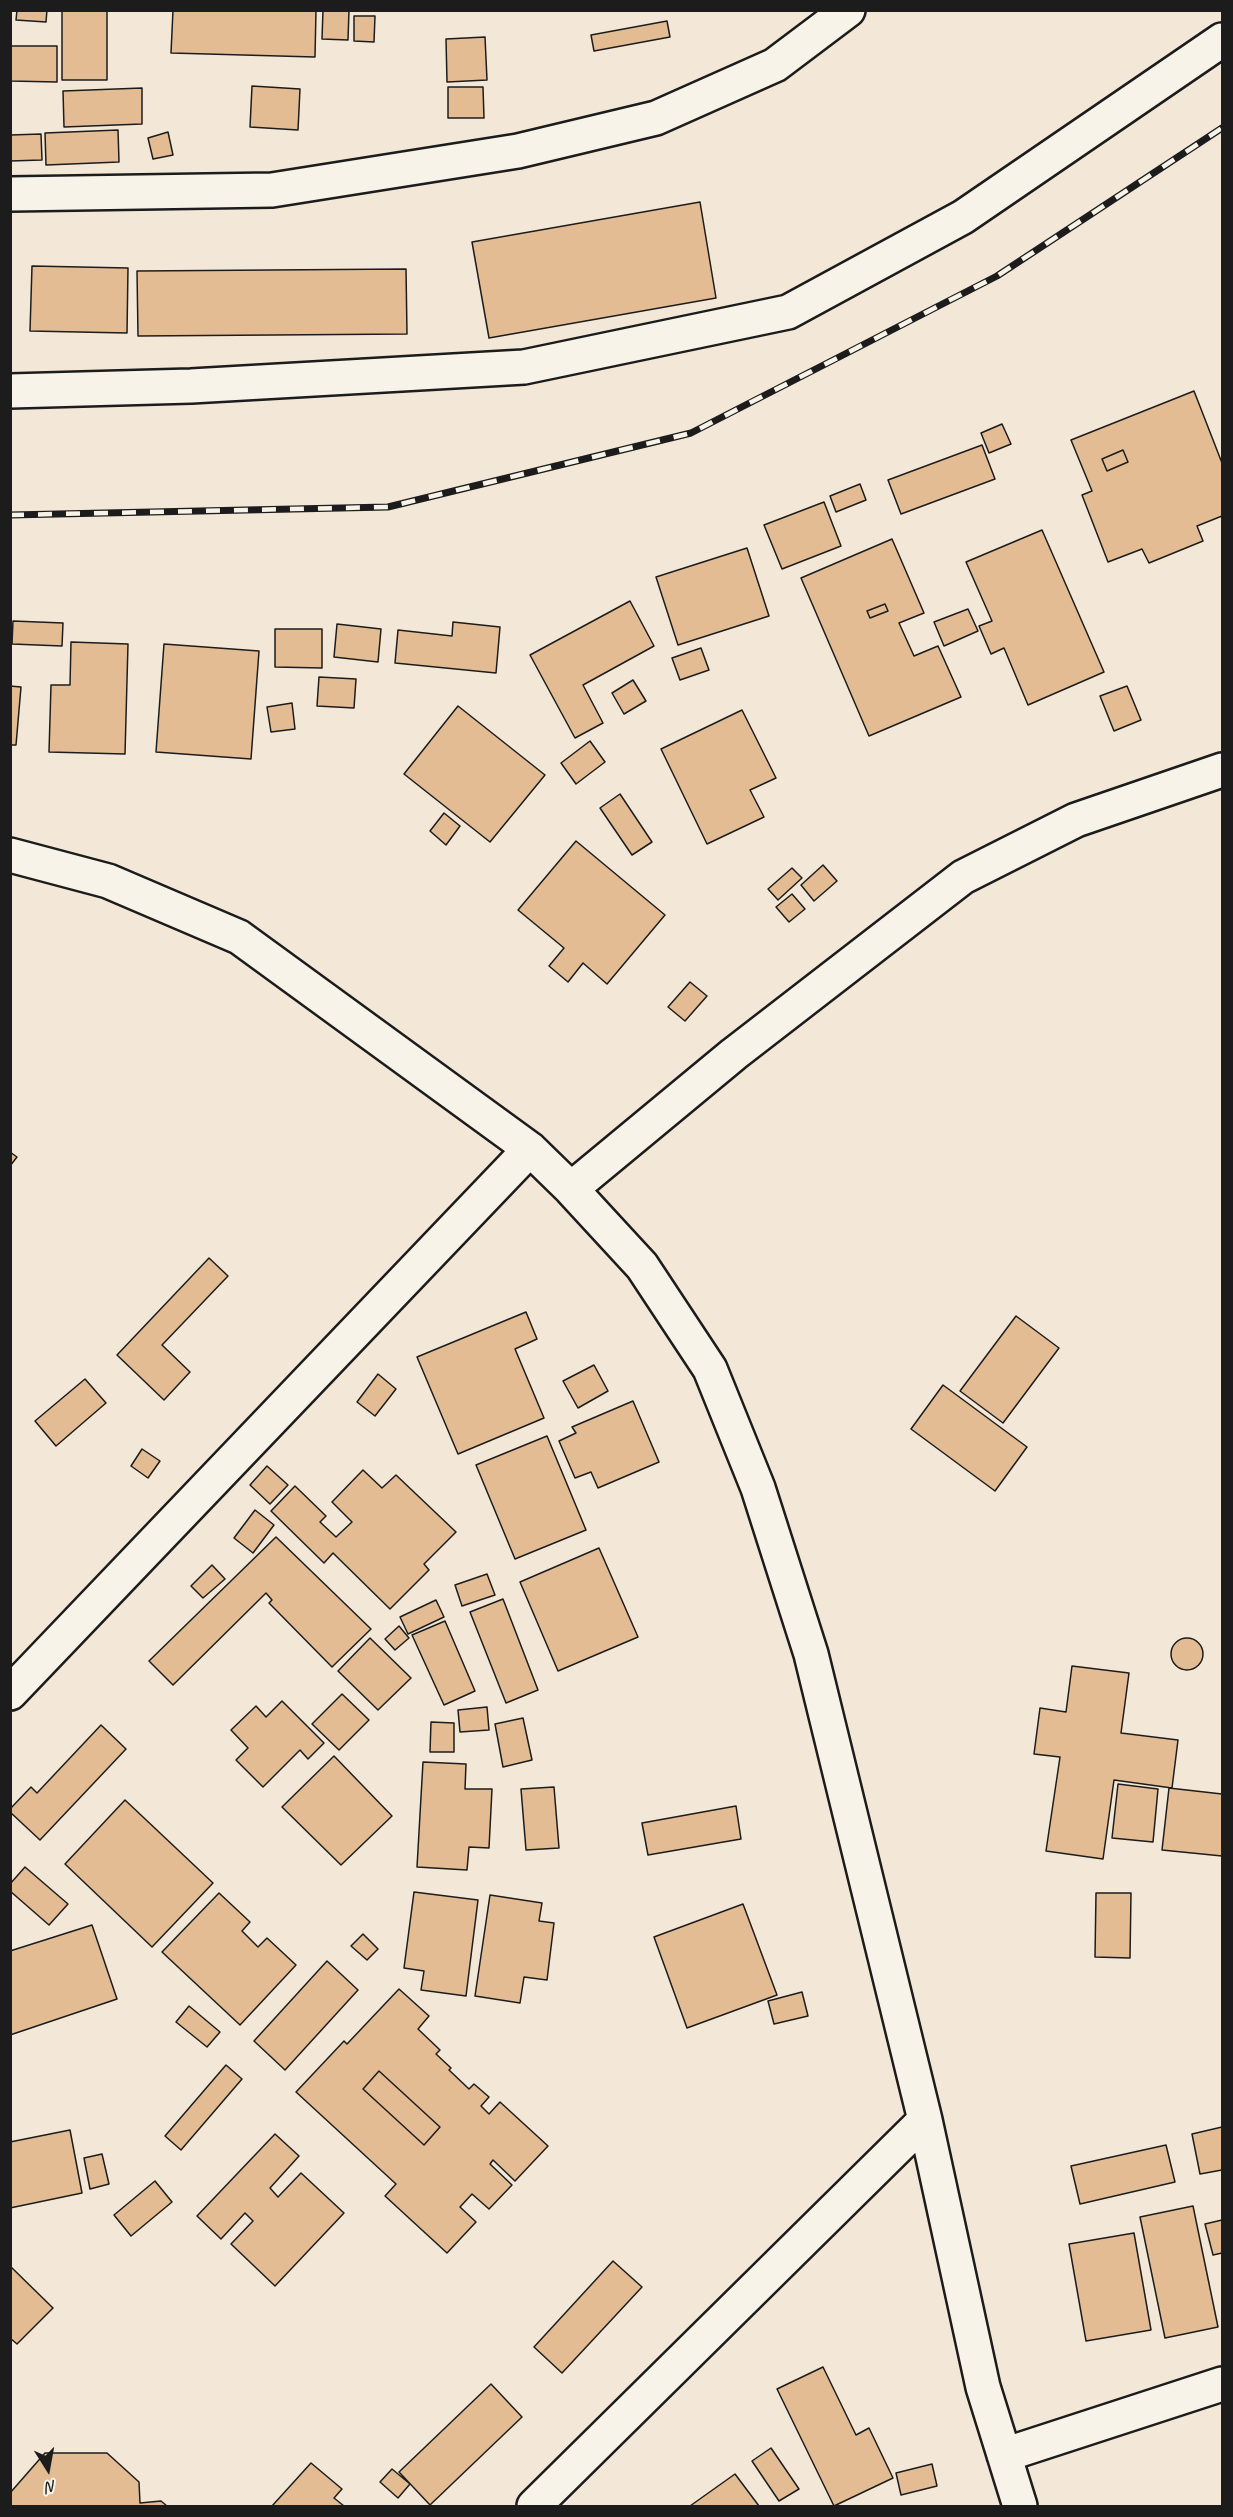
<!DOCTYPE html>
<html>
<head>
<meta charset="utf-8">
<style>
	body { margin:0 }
	#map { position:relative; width:1233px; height:2517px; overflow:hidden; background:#f3e8d7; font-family:Caveat,sans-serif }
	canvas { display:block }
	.frame { position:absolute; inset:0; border:12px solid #1c1c1c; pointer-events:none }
	.north { position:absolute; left:18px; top:2439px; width:60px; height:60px; -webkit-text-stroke:4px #f7f3e8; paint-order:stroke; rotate:169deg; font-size:16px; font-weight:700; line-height:24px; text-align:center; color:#1c1c1c }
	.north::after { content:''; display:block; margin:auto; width:21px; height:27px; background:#1c1c1c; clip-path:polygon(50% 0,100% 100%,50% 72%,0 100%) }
</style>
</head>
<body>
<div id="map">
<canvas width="1233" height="2517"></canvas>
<div class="frame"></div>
<div class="north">N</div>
</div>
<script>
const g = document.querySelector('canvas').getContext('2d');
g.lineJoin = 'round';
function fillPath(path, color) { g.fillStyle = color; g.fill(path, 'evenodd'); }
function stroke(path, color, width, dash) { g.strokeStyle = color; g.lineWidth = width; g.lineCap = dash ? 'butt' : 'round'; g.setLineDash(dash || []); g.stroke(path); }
const building = new Path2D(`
	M17 10H47L46 22 16 20Z
	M62 10H107V80H62Z
	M173 10H316L315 57 171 53Z
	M323 10H349L348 40 322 39Z
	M354 16H375L374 42 354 41Z
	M667 21 670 37 594 51 591 35Z
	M485 37 487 80 447 82 446 39Z
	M10 46H57V82L10 81Z
	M252 86 300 89 298 130 250 127Z
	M448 87H483L484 118H448Z
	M142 88V124L64 127 63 91Z
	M118 130 119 162 46 165 45 133Z
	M168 132 173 155 153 159 148 138Z
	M41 134 42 160 10 161V135Z
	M700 202 716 298 489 338 472 242Z
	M32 266 128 268 127 333 30 331Z
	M406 269 407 334 138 336 137 271Z
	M1194 391 1222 463V516L1197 526 1203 541 1149 563 1142 549 1108 562 1082 495 1092 491 1071 440ZM1123 450 1128 462 1107 471 1102 459Z
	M1002 424 1011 444 989 453 981 433Z
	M982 445 995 479 901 514 888 480Z
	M1123 450 1128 462 1107 471 1102 459Z
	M860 484 866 500 836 512 830 496Z
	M824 502 841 546 782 569 764 525Z
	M1042 530 1104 672 1028 705 1004 648 991 654 979 626 992 621 966 562Z
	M892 539 924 613 899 623 914 656 938 646 961 697 869 736 801 578ZM885 604 888 611 870 618 867 611Z
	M747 548 769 616 678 645 656 577Z
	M630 601 654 646 583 685 603 723 575 738 530 655Z
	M885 604 888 611 870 618 867 611Z
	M968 609 978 631 944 646 934 622Z
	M13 621 63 623 62 646 12 644Z
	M453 622 500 627 496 673 395 663 398 630 452 636Z
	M337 624 381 629 378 662 334 657Z
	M275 629H322V668L275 667Z
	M71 642 128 644 125 754 49 752 51 685H70Z
	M164 644 259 651 251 759 156 752Z
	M701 648 709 670 680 680 672 658Z
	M319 677 356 679 354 708 317 706Z
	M633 680 646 701 624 714 612 693Z
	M10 686 21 687 16 745H10Z
	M1127 686 1141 720 1114 731 1100 696Z
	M292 703 295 729 271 732 267 707Z
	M458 706 545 775 490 842 404 774Z
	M742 710 776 778 750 790 764 817 707 844 661 749Z
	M590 741 605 762 576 784 561 763Z
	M620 794 652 842 632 855 600 808Z
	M444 813 460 826 446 845 430 831Z
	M576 841 665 915 607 984 583 963 568 982 549 966 564 948 518 910Z
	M823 865 837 881 814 901 801 885Z
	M792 868 802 878 778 900 768 889Z
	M792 894 805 909 789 922 776 907Z
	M690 982 707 996 685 1021 668 1007Z
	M10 1152 17 1157 10 1166Z
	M209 1258 228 1276 162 1345 190 1372 164 1400 117 1355Z
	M526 1312 537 1339 515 1349 544 1418 458 1454 417 1357Z
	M1016 1316 1059 1348 1003 1423 960 1391Z
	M594 1365 608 1391 578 1408 563 1381Z
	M378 1374 396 1389 375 1416 357 1402Z
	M85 1379 106 1403 56 1446 35 1421Z
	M943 1385 1027 1447 995 1491 911 1429Z
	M633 1401 659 1462 598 1488 591 1472 575 1478 559 1441 576 1433 572 1427Z
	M547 1436 586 1530 515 1559 476 1465Z
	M142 1449 160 1461 148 1478 131 1466Z
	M267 1466 288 1485 270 1504 250 1485Z
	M363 1470 382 1488 396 1475 456 1532 424 1564 429 1570 390 1609 333 1553 324 1563 271 1511 295 1486 326 1516 320 1522 336 1537 352 1522 332 1502Z
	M255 1510 274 1525 253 1553 234 1538Z
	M276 1537 371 1629 332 1667 269 1603 272 1600 266 1593 173 1685 149 1661Z
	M599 1548 638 1637 558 1671 520 1582Z
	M212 1565 225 1579 203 1598 191 1586Z
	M487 1574 495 1595 462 1606 455 1585Z
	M503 1599 538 1690 506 1703 470 1612Z
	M436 1600 444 1617 408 1634 400 1617Z
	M445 1621 475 1691 444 1705 412 1635Z
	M399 1626 409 1638 395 1650 385 1639Z
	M1171 1654a16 16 0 1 1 32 0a16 16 0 1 1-32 0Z
	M370 1638 411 1678 378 1710 338 1671Z
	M1072 1666 1129 1673 1121 1733 1178 1740 1172 1788 1114 1780 1103 1859 1046 1851 1060 1757 1034 1754 1040 1708 1066 1712Z
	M342 1694 369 1720 339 1750 312 1724Z
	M282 1701 324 1743 308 1759 300 1750 263 1787 236 1760 248 1748 231 1730 256 1706 266 1717Z
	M487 1707 489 1730 460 1732 458 1710Z
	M523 1718 532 1760 503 1767 495 1724Z
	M431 1722 454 1723V1752H430Z
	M101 1725 126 1749 40 1840 10 1812V1809L31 1787 37 1793Z
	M334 1756 392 1816 341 1865 282 1807Z
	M423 1762 466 1764 465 1789H492L489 1848 469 1847 467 1870 417 1867Z
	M1118 1784 1158 1789 1153 1842 1112 1838Z
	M554 1787 559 1848 526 1850 521 1789Z
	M1169 1788 1222 1794V1856L1162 1850Z
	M125 1800 213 1883 152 1947 65 1864Z
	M736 1806 741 1839 648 1855 642 1823Z
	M25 1867 68 1904 49 1925 10 1891V1884Z
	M414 1892 478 1900 466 1996 421 1990 424 1971 404 1968Z
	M219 1893 250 1922 242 1931 258 1947 267 1938 296 1965 240 2025 162 1952Z
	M1096 1893H1131L1130 1958 1095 1957Z
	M490 1895 542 1903 539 1921 554 1923 547 1980 524 1977 520 2003 475 1996Z
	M743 1904 777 1995 687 2028 654 1937Z
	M92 1925 117 1999 10 2035V1951Z
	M363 1934 378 1949 367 1960 351 1946Z
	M327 1961 358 1990 285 2070 254 2041Z
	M399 1989 429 2016 418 2029 440 2050 436 2054 451 2068 449 2070 469 2089 474 2084 489 2097 481 2106 489 2114 500 2102 548 2146 515 2181 493 2160 490 2164 512 2185 489 2209 472 2194 460 2207 476 2222 447 2253 385 2196 396 2184 296 2092 344 2041 347 2044ZM379 2071 440 2127 424 2145 363 2089Z
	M802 1992 808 2016 774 2024 768 2001Z
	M189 2006 220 2032 207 2047 176 2022Z
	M226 2065 242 2079 181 2150 165 2136Z
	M379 2071 440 2127 424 2145 363 2089Z
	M1222 2127V2170L1200 2174 1192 2134Z
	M70 2130 82 2193 10 2208V2142Z
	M275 2134 299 2156 270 2188 278 2197 301 2173 344 2213 275 2286 231 2244 253 2221 245 2213 221 2239 197 2216Z
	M1166 2145 1175 2182 1080 2204 1071 2166Z
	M102 2154 109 2184 90 2189 84 2158Z
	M155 2181 172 2202 131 2236 114 2215Z
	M1193 2206 1218 2327 1165 2338 1140 2217Z
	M1222 2220V2253L1213 2255 1205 2224Z
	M1134 2233 1151 2330 1086 2341 1069 2244Z
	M613 2261 642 2287 562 2373 534 2347Z
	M10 2266 53 2308 17 2344 10 2338Z
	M823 2367 856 2435 869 2428 893 2478 834 2506 777 2389Z
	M491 2384 522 2417 430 2505 399 2472Z
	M771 2448 799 2489 779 2501 752 2461Z
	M45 2453H107L139 2482 140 2503 161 2501 167 2506H10V2493Z
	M311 2463 342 2489 334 2498 344 2506H272Z
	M932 2464 937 2486 901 2495 896 2473Z
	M392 2469 410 2484 398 2498 380 2482Z
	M735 2474 759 2506H690Z`);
fillPath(building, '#e4bc94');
stroke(building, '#1c1c1c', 1.5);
const minor = new Path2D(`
	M10 194 272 190 518 151 656 118 775 65 848 10
	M10 391 191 386 524 367 788 312 963 217 1222 40
	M10 855 108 881 239 937 530 1149 571 1189 642 1266 710 1369 758 1488 811 1654 925 2120 983 2387 1020 2506
	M571 1189 734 1054 963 877 1076 820 1222 770
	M10 1693 530 1149
	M1004 2455 1222 2384
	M534 2506 925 2120`);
stroke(minor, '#1c1c1c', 38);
stroke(minor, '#f7f3e8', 33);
const rail = new Path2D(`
	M10 515 388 507 691 433 997 276 1222 128`);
stroke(rail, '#1c1c1c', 7);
stroke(rail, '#f7f3e8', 4.5, [14]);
</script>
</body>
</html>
